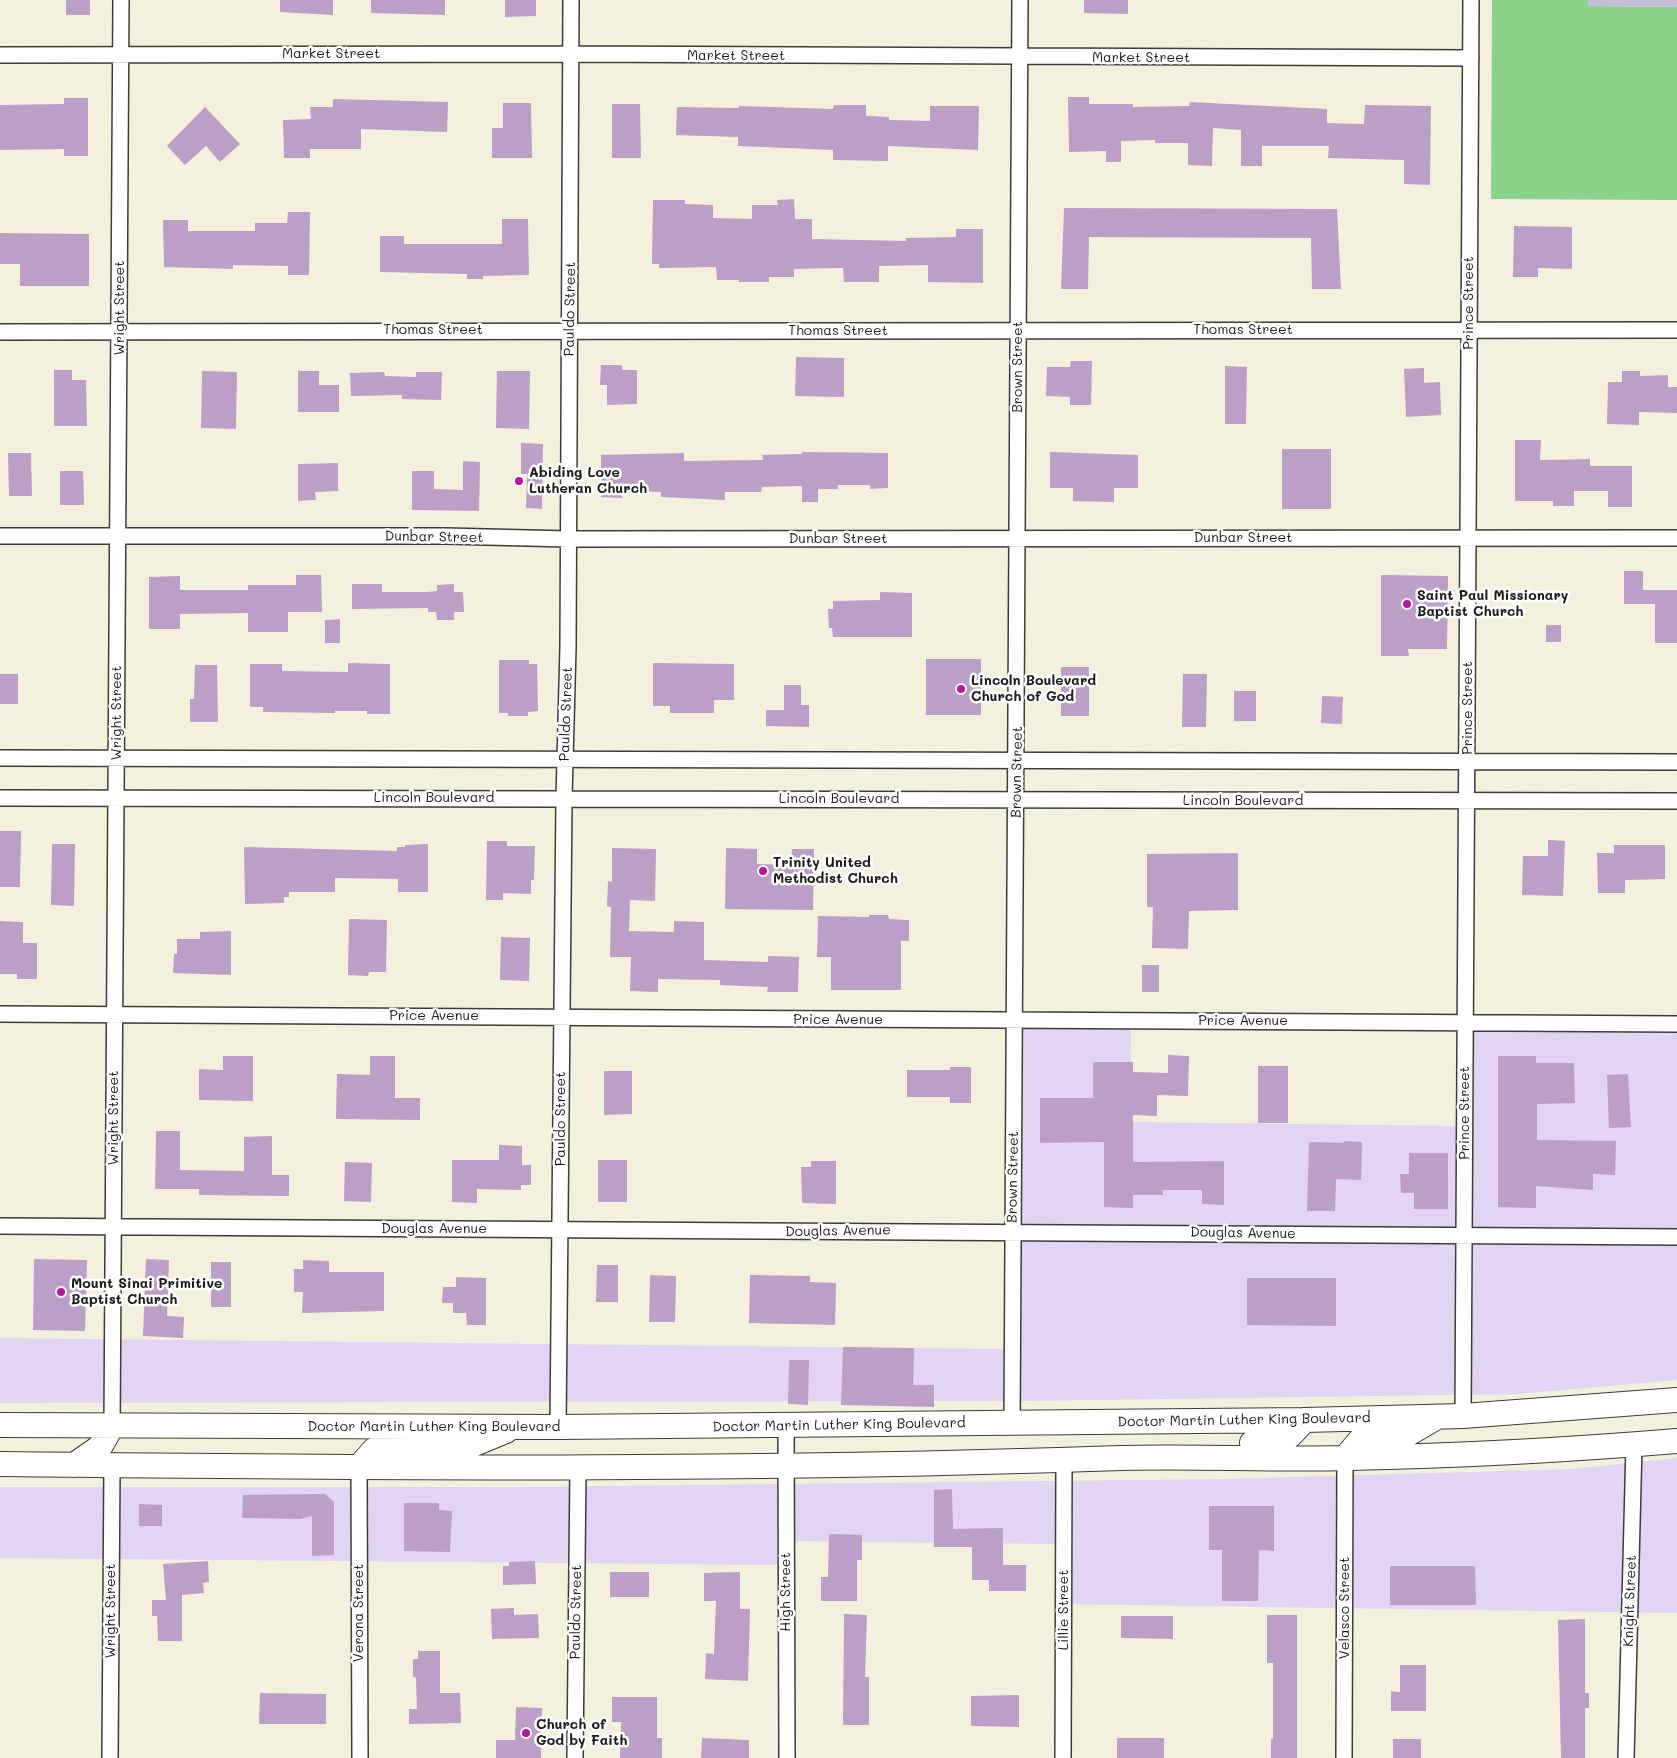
<!DOCTYPE html>
<html>
<head>
<meta charset="utf-8">
<style>
	body { margin:0 }
	canvas { display:block; background:#f3f0dd }
</style>
</head>
<body>
<canvas width="1677" height="1758"></canvas>
<script>
const g = document.querySelector('canvas').getContext('2d');
g.lineJoin = 'round';
function fillPath(path, color) { g.fillStyle = color; g.fill(path, 'evenodd'); }
function stroke(path, color, width, dash) { g.strokeStyle = color; g.lineWidth = width; g.lineCap = dash ? 'butt' : 'round'; g.setLineDash(dash || []); g.stroke(path); }
function drawText(font, color, halo, rows, align = 'center') {
  g.font = font + ' Mali,sans-serif'; g.lineWidth = 5; g.setLineDash([]); g.textBaseline = 'middle'; g.strokeStyle = halo; g.fillStyle = color; for (const [text, x, y, turn = 0] of rows) {
    g.save(); g.translate(x, y); g.rotate((+turn || 0) * Math.PI / 180); g.textAlign = isNaN(turn) ? turn : align; if (halo) g.strokeText(text, 0, 0); g.fillText(text, 0, 0); g.restore();
  }
}
fillPath(new Path2D(`
	M1010 1024 1131 1025 1130 1122 1463 1126 1464 1028 1677 1029V1380L1517 1394 1024 1401 0 1403V1338L1005 1349Z
	M1677 1458V1613L1057 1604V1544L777 1541V1565L0 1558V1487H515L1223 1479 1573 1469Z`), '#e2d4f3');
fillPath(new Path2D(`
	M1588 0H1677V7L1588 6Z`), '#c5c0da');
fillPath(new Path2D(`
	M1492 0H1588V6L1677 7V200L1491 199Z`), '#8cd18b');
fillPath(new Path2D(`
	M66 0H90V15H66Z
	M280 0H333V15L280 12Z
	M371 0H445V15L371 13Z
	M505 0H536V16L505 17Z
	M1084 0H1128V14L1084 13Z
	M1068 97H1089V104H1133V107L1189 106 1190 102 1327 109V123L1364 124 1365 105 1431 106 1430 185 1404 184V160L1328 158 1329 146H1262V166H1241V130L1213 128 1212 166 1188 165V143H1155V140L1121 141V162H1106V151L1069 152Z
	M64 98H88V156H64V149L0 150V105L64 104Z
	M333 99 448 102 447 132 361 129V149H310V158H284L283 120 311 119 310 107H333Z
	M503 103H531L532 158H492V128H503Z
	M612 104H640L641 158H612Z
	M834 105H866V116L889 117V120L930 121V106H979L978 150 888 146V161L833 160V150L738 146V137L676 135 677 107 739 108V106L833 109Z
	M205 107 240 144 220 162 206 146 185 165 167 146Z
	M794 199 795 219H812V239L906 241V238L956 237V229H983V283L928 282V265L879 266V282H844L843 268 794 269V277H769V282H739V280H717L716 267 659 268V264H652L653 200H685V204L713 205V218L752 219V205H778L777 200Z
	M1064 208 1337 209 1341 289H1312L1311 238 1089 237 1088 289H1061Z
	M288 212H310L309 275H288V266L233 265V269L164 267 163 220H188V231H255V223H287Z
	M502 219H528L529 275 483 276V279H467V274L380 272V236H404V244H502Z
	M1514 226 1572 227V269L1538 268V277H1513Z
	M0 233 89 234V286H20V264H0Z
	M796 357 844 358V397L795 396Z
	M1071 361H1092L1091 405H1070V397L1046 396 1047 367H1070Z
	M601 365H622V370H637V404L607 405V385H600Z
	M1225 366 1247 367 1246 424H1225Z
	M1424 368V383L1440 382 1441 415 1406 417 1404 369Z
	M54 370H72V380H86L87 426H54Z
	M202 371 237 372 236 429 201 428Z
	M298 371H319V385H339V412H298Z
	M497 371H530L529 429 496 428Z
	M1622 371H1640V376L1668 375V387H1677V413L1639 412V425L1607 424 1608 382H1622Z
	M384 372 385 376 416 377V372H442L441 400 402 399V395L351 396 350 373Z
	M1515 440H1541L1540 460 1590 459V466H1632V507H1608V491H1574V506H1553V501H1515Z
	M521 443 543 444 542 509 526 508 527 474H521Z
	M1282 449H1331V509H1282Z
	M802 452 888 453V488L870 489V485H838V489H818V502H802V486L762 487 761 492H725V500L661 497V492L632 491V493H622V498L601 497V455L684 453V461L763 460 762 455 802 454Z
	M1050 452 1138 455V488H1114V502L1073 501V488H1050Z
	M8 453H31L32 496H9Z
	M463 461 480 462 479 511 412 510V471H434V489L463 490Z
	M338 463V491L315 492 316 500 298 501V464Z
	M60 471H83L84 505H60Z
	M1624 571H1643V590H1677V643H1655V604H1624Z
	M296 575H321L322 612H288V632H248V613L180 614V629H149V577L180 576V590H248V585H296Z
	M1381 575 1448 576 1447 649H1408L1409 656H1381Z
	M352 584H382V592H428L437 591V585L454 584V592H463L464 612H454V620H437L436 612H428V608L352 609Z
	M880 592 912 593V637H833L832 628H829L828 609H833V601L880 600Z
	M340 619V643H325V620Z
	M1546 625H1561V642H1546Z
	M926 659H981V715H926Z
	M499 660H529V664H537L538 711 528 712V716H508V713H499Z
	M348 663 390 664V714H367V711H335V713L263 712V707H250V664H282V671L348 672Z
	M653 663 734 664V700H714V713H670V706H653Z
	M195 665H217L218 722H190V699H194Z
	M1061 667H1089V716H1061Z
	M0 674H18V704H0Z
	M1183 674H1207L1206 727H1182Z
	M784 685H801V705H809V727L766 726V710H784Z
	M1234 691H1256V721H1234Z
	M1322 696 1343 697 1342 724 1321 723Z
	M0 831H21L20 887H0Z
	M1548 840 1565 841 1563 896 1522 895 1523 856H1548Z
	M487 841H507V846H535L534 880H531V894L503 893V900H486Z
	M52 844H75L74 906 51 905Z
	M428 844V892H398V879L335 878V892H289V897H284V903L245 904 244 847 397 851V847H405V845Z
	M1614 845H1665V879L1625 880V893H1598L1597 853H1614Z
	M612 848 656 849 655 901 630 900 629 931 674 932V921L704 922V960L768 962V956L799 957 798 992H767L768 987 720 985V980L658 979V992L630 991 631 957H610L611 907 607 906 608 881 612 882Z
	M726 848 757 849V864L791 865 792 849H814L813 910 725 909Z
	M1238 853V910L1189 911 1188 949 1152 948 1153 907H1147V854Z
	M869 915H888L889 919 909 920V941H901V990H831V957H817L818 916 869 917Z
	M349 919 387 920 386 972H369L368 976 348 975Z
	M0 921 23 922V943H37V979H17V974H0Z
	M231 931V975L173 973 174 954H177V939H200V932Z
	M501 937 530 938 529 981 500 980Z
	M1142 965H1159V992H1142Z
	M1168 1055 1189 1056 1188 1096 1157 1095V1116L1133 1115V1162L1224 1161V1205L1202 1204V1190H1163V1195H1133V1208L1104 1207V1142L1040 1143V1098H1093V1062H1133V1072L1168 1073Z
	M223 1056H253V1101L199 1100V1069L223 1070Z
	M370 1056H395V1098H420V1120L336 1119 337 1074 370 1075Z
	M1498 1056H1536V1063H1574L1575 1103 1537 1104V1140L1616 1141 1615 1175 1593 1174V1190L1536 1186V1208L1498 1207Z
	M1258 1066H1288V1123H1258Z
	M950 1067H971V1103H950V1097H907V1070H950Z
	M604 1071H632V1114L604 1115Z
	M1628 1074 1631 1127 1609 1128 1607 1075Z
	M156 1131H180V1170L244 1171V1137L272 1136V1175H289V1196L199 1195V1189H155Z
	M1344 1141 1362 1142 1361 1180 1336 1179 1335 1211H1307L1309 1142 1344 1143Z
	M499 1145 522 1146V1165H531V1185H521V1190L477 1189V1203L452 1202V1160H499Z
	M1409 1153H1448V1209H1414V1193H1401L1400 1174H1409Z
	M598 1160H627V1202H598Z
	M811 1161H836V1204L802 1203 801 1167H811Z
	M345 1162 372 1163 371 1202 344 1201Z
	M34 1259 87 1260 85 1331 33 1330Z
	M146 1259 169 1260 167 1316 184 1317 183 1338 143 1336Z
	M303 1260 329 1261V1272H384V1311L302 1313 303 1292H294V1269H303Z
	M211 1262H231V1307H211Z
	M597 1265H618V1302H596Z
	M650 1275 676 1276 675 1322H649Z
	M750 1275 810 1276V1282L836 1283 835 1325 749 1323Z
	M456 1277 486 1278V1325H467L466 1313H453V1303H442L443 1287H456Z
	M1247 1278H1336V1326L1247 1325Z
	M843 1347 914 1348 913 1385H934V1407L841 1405Z
	M789 1360H809L808 1405 788 1404Z
	M952 1489 953 1529 1003 1528V1565H1026V1591H989V1580H972V1547H934V1490Z
	M325 1494 334 1502V1555L312 1556V1516L300 1519 242 1518 243 1495Z
	M404 1503H439V1510L452 1511 450 1552 404 1551Z
	M139 1504 162 1505V1526H139Z
	M1209 1506H1274V1551L1259 1550 1258 1601H1222V1550H1209Z
	M829 1534 862 1535V1560H857V1601H821V1577H828Z
	M208 1561 209 1582 203 1583 204 1593 182 1595V1641H158L157 1616H152V1600H166L163 1564Z
	M535 1561 536 1584 503 1585V1566H509V1562Z
	M1390 1566H1475L1476 1605H1390Z
	M610 1572H649V1597H610Z
	M740 1572V1609H750L748 1681 705 1679 706 1653 714 1654 716 1601H704V1573Z
	M514 1608V1615L538 1614 539 1638 492 1639 491 1609Z
	M844 1614 867 1615 865 1677H869V1725H843Z
	M1267 1615H1297V1758H1271V1739H1273V1663H1267Z
	M1121 1616H1173V1639L1121 1638Z
	M1585 1619V1693H1589V1708H1585V1758H1561L1558 1620Z
	M418 1651H440V1693H460L461 1723 409 1724V1709H417L416 1678 413 1677V1659H418Z
	M1400 1665H1426V1711H1391V1691L1400 1692Z
	M260 1693 326 1694V1724H259Z
	M1019 1695V1727L971 1726V1696Z
	M612 1697H657V1738H662V1758H620L621 1722H612Z
	M516 1707 542 1708 541 1758H496V1740H515Z
	M702 1738 749 1740V1758H701Z
	M1117 1738H1164V1758H1117Z
	M1393 1739H1421V1758H1393Z`), '#bc9fc6');
const minor = new Path2D(`
	M0 55 572 54 1471 58
	M0 332 1677 330
	M0 536H446L569 539 1677 538
	M0 758 1677 762
	M0 798 1677 801
	M0 1014 1677 1024
	M0 1226 1677 1237
	M1463 1416 1471 0
	M1012 1423 1020 0
	M112 1426 121 0
	M786 1426 787 1758
	M558 1427 564 798 568 647 571 0
	M359 1467 360 1758
	M110 1758 112 1465
	M575 1758 578 1467
	M1063 1758 1064 1462
	M1344 1758 1345 1458
	M1626 1758 1634 1445`);
const primary = new Path2D(`
	M0 1425 558 1427 1304 1420 1463 1416 1677 1400
	M1252 1443C1283 1442 1284 1445 1304 1420
	M1345 1458 1361 1439 1406 1435 1437 1417
	M0 1464C374 1468 748 1471 1121 1458 1197 1456 1273 1460 1349 1458 1459 1456 1568 1450 1677 1441
	M74 1465 100 1447 112 1426
	M359 1467 374 1450 472 1445 506 1431`);
stroke(minor, '#3c3c39', 18);
stroke(primary, '#3c3c39', 26);
stroke(minor, '#fff', 15);
stroke(primary, '#fff', 24);
for (const [x, y, r, color] of [
	[519,481,5,"#b5179e"],
	[1407,604,5,"#b5179e"],
	[961,689,5,"#b5179e"],
	[763,871,5,"#b5179e"],
	[61,1292,5,"#b5179e"],
	[526,1733,5,"#b5179e"]
]) { const dot = new Path2D(); dot.arc(x, y, r, 0, 2 * Math.PI); g.fillStyle = color; g.fill(dot); stroke(dot, '#fff', 2); }
drawText('14px', '#1c1c1c', '#fff', [
	["Market Street",331,54],
	["Market Street",736,56],
	["Market Street",1141,58],
	["Prince Street",1469,303,-90],
	["Wright Street",120,308,-90],
	["Pauldo Street",570,309,-89],
	["Thomas Street",433,330],
	["Thomas Street",1243,330],
	["Thomas Street",838,331],
	["Brown Street",1018,367,-90],
	["Dunbar Street",434,537,1],
	["Dunbar Street",1243,538],
	["Dunbar Street",838,539],
	["Prince Street",1468,708,-90],
	["Wright Street",117,713,-90],
	["Pauldo Street",566,714,-88],
	["Brown Street",1017,772,-89],
	["Lincoln Boulevard",434,798],
	["Lincoln Boulevard",839,799],
	["Lincoln Boulevard",1243,801],
	["Price Avenue",434,1016],
	["Price Avenue",838,1020],
	["Price Avenue",1243,1021],
	["Prince Street",1465,1113,-90],
	["Wright Street",114,1118,-90],
	["Pauldo Street",561,1119,-90],
	["Brown Street",1013,1177,-89],
	["Douglas Avenue",434,1229],
	["Douglas Avenue",838,1231,-1],
	["Douglas Avenue",1243,1233,1],
	["Doctor Martin Luther King Boulevard",1244,1420,-1],
	["Doctor Martin Luther King Boulevard",839,1425,-1],
	["Doctor Martin Luther King Boulevard",434,1427],
	["High Street",786,1592,-90],
	["Knight Street",1630,1601,-88],
	["Velasco Street",1345,1608,-90],
	["Lillie Street",1064,1610,-90],
	["Wright Street",111,1611,-90],
	["Pauldo Street",576,1612,-89],
	["Verona Street",359,1613,-90]
]);
drawText('bold 14px', '#1c1c1c', '#fff', [
	["Abiding Love",529,473],
	["Lutheran Church",529,489],
	["Saint Paul Missionary",1417,596],
	["Baptist Church",1417,612],
	["Lincoln Boulevard",971,681],
	["Church of God",971,697],
	["Trinity United",773,863],
	["Methodist Church",773,879],
	["Mount Sinai Primitive",71,1284],
	["Baptist Church",71,1300],
	["Church of",536,1725],
	["God by Faith",536,1741]
], 'left');
</script>
</body>
</html>
